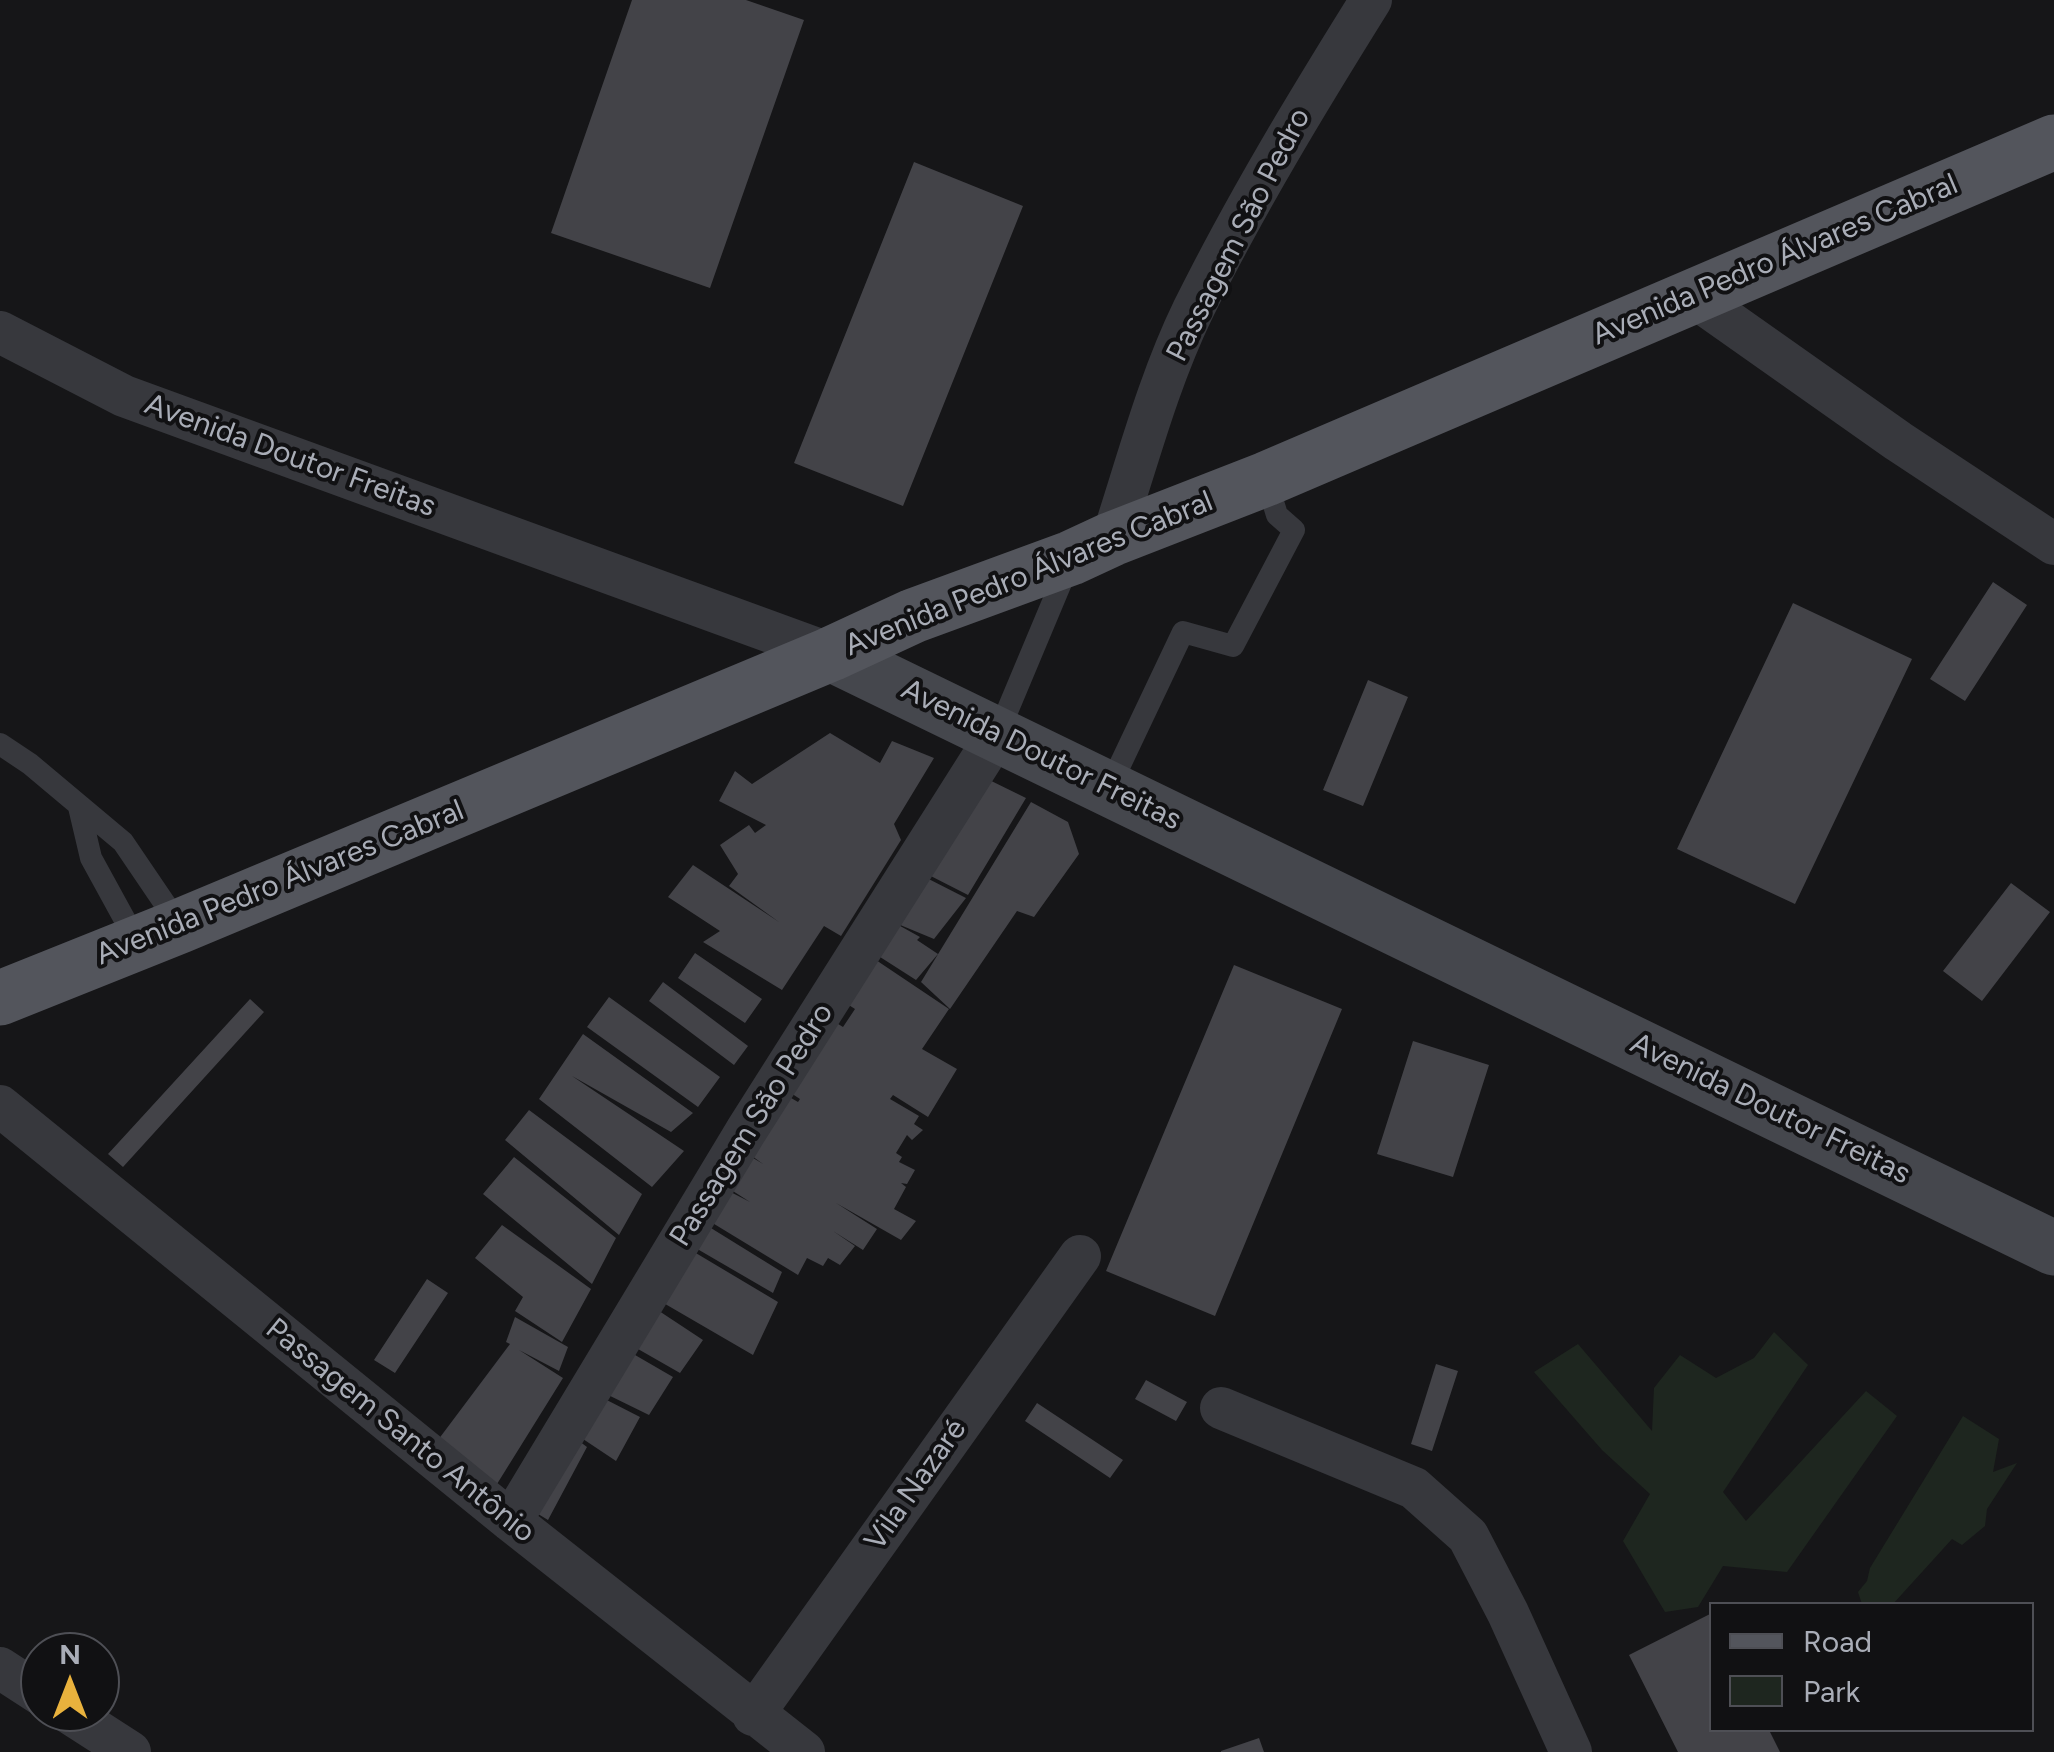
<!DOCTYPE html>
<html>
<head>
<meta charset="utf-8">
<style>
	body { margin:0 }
	#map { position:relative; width:2054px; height:1752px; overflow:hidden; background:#161618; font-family:Figtree,sans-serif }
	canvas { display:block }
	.legend { position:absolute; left:1709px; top:1602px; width:325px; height:130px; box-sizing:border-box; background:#111113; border:2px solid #4e4f55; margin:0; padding:12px 18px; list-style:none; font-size:30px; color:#a9adb7 }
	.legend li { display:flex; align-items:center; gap:20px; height:50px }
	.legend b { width:50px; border:2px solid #4e4f55 }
	.north { position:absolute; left:20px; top:1632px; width:100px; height:100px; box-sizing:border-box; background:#111113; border:2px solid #4e4f55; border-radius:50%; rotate:0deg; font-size:28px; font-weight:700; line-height:40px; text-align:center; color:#a9adb7 }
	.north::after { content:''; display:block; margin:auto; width:35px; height:45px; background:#e9b23d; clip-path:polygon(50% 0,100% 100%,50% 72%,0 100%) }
</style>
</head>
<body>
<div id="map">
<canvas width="2054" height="1752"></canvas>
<ul class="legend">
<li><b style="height:12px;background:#53555c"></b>Road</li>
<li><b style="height:28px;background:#1e261f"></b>Park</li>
</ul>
<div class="north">N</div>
</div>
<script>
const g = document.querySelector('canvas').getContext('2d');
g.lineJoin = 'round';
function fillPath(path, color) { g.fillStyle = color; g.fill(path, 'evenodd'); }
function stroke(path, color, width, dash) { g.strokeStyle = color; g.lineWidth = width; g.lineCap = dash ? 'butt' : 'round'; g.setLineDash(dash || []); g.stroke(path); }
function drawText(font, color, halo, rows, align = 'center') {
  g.font = font + ' Figtree,sans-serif'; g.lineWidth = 8; g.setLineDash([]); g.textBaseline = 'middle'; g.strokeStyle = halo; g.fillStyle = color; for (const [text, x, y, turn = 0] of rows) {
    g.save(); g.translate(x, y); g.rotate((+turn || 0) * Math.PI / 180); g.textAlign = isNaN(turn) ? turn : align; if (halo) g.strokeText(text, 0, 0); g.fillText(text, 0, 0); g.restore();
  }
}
fillPath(new Path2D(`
	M1774 1332 1808 1365 1723 1492 1746 1521 1866 1391 1897 1416 1787 1572 1723 1566 1698 1607 1665 1612 1623 1541 1650 1494 1602 1450 1534 1372 1578 1344 1652 1431 1654 1388 1680 1355 1716 1378 1754 1358Z
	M1963 1416 1999 1439 1993 1472 2017 1463 1987 1509 1985 1526 1962 1545 1952 1539 1893 1604H1862L1858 1592 1867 1581 1870 1568Z`), '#1e261f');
fillPath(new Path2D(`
	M632 0H746L804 20 710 288 551 233Z
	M914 162 1023 206 903 506 794 463Z
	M1993 582 2027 605 1965 701 1930 679Z
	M1793 603 1912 659 1795 904 1677 849Z
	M1368 680 1408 697 1363 806 1323 790Z
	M830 733 880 763 892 741 934 758 894 824 901 840 841 936 824 926 782 990 703 942 720 931 668 897 693 865 779 922 729 886 738 874 720 845 749 825 755 833 766 825 719 801 735 771 752 784Z
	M973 772 1026 798 968 895 919 870Z
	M1031 802 1068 822 1079 854 1034 917 1017 911 950 1009 921 982Z
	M911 870 966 898 934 939 893 922 920 937 917 940 938 954 916 980 866 948Z
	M2011 883 2050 912 1982 1001 1943 971Z
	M695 953 762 999 745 1023 678 978Z
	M870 956 949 1009 922 1049 957 1069 928 1117 893 1095 890 1099 919 1116 914 1124 923 1130 912 1140 907 1135 896 1153 902 1157 899 1162 915 1170 907 1184 901 1183 906 1187 894 1209 916 1221 901 1240 836 1203 877 1229 863 1250 833 1231 855 1246 840 1265 828 1258 823 1266 807 1258 798 1275 701 1216 719 1186 750 1202 722 1184 740 1150 763 1164 741 1148 779 1091 798 1102 800 1099 780 1086 830 1019 843 1027 855 1009 841 1000Z
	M1234 965 1342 1009 1215 1316 1106 1271Z
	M663 982 748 1046 734 1065 649 1001Z
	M609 997 720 1077 698 1107 587 1027Z
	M250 999 264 1012 123 1167 108 1154Z
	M583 1034 693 1113 671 1132 572 1076 684 1151 652 1187 539 1099Z
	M1413 1041 1489 1065 1453 1177 1377 1154Z
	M529 1110 642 1194 619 1235 505 1140Z
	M514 1157 616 1238 592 1284 483 1194Z
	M698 1220 782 1272 773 1293 687 1243Z
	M502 1225 591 1289 562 1342 515 1311 523 1297 475 1258Z
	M679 1243 778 1302 753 1355 648 1294Z
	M427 1279 448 1293 395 1373 374 1360Z
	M650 1305 703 1340 680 1373 624 1341Z
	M515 1317 568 1347 559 1371 519 1350 563 1378 497 1484 432 1448 510 1344 506 1342Z
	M623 1348 673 1377 649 1415 598 1390Z
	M1436 1364 1458 1371 1432 1451 1411 1444Z
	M1146 1380 1187 1402 1176 1421 1135 1399Z
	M595 1394 640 1417 616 1461 571 1431Z
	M1037 1403 1123 1460 1110 1478 1025 1421Z
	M567 1432 587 1447 548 1520 525 1506Z
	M1710 1614 1712 1730H1769L1780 1752H1678L1629 1655Z
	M1259 1738 1264 1752H1221V1751Z`), '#434348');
stroke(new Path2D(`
	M998 733 1068 566
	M0 744 30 764 123 842 180 926
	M1109 788 1183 632 1233 646 1294 530 1277 515 1266 479
	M79 807 91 858 137 942`), '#37383d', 22);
stroke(new Path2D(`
	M1691 295 1898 441 2054 544
	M0 332 124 396 831 654
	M1112 539C1137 463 1158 382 1193 310 1246 203 1308 101 1371 0
	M0 1106 511 1521 804 1752
	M1221 1408 1414 1488 1468 1536 1508 1613 1571 1752
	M511 1521 746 1131 998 733
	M0 1668 40 1694
	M68 1712 130 1752
	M753 1715 1080 1256`), '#37383d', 42);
stroke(new Path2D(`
	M831 654 2054 1248`), '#45474d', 55);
stroke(new Path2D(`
	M0 998 180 926 831 654 913 616 1071 558 1112 539 1266 479 2054 142`), '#53555c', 55);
drawText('30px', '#a9adb7', '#111113', [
	["Passagem São Pedro",1239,235,-63],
	["Avenida Pedro Álvares Cabral",1775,260,-23],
	["Avenida Doutor Freitas",290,456,20],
	["Avenida Pedro Álvares Cabral",1029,574,-22],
	["Avenida Doutor Freitas",1041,755,26],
	["Avenida Pedro Álvares Cabral",280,883,-22],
	["Avenida Doutor Freitas",1770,1109,26],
	["Passagem São Pedro",752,1125,-58],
	["Passagem Santo Antônio",400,1431,39],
	["Vila Nazaré",916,1485,-55]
]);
</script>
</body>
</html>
